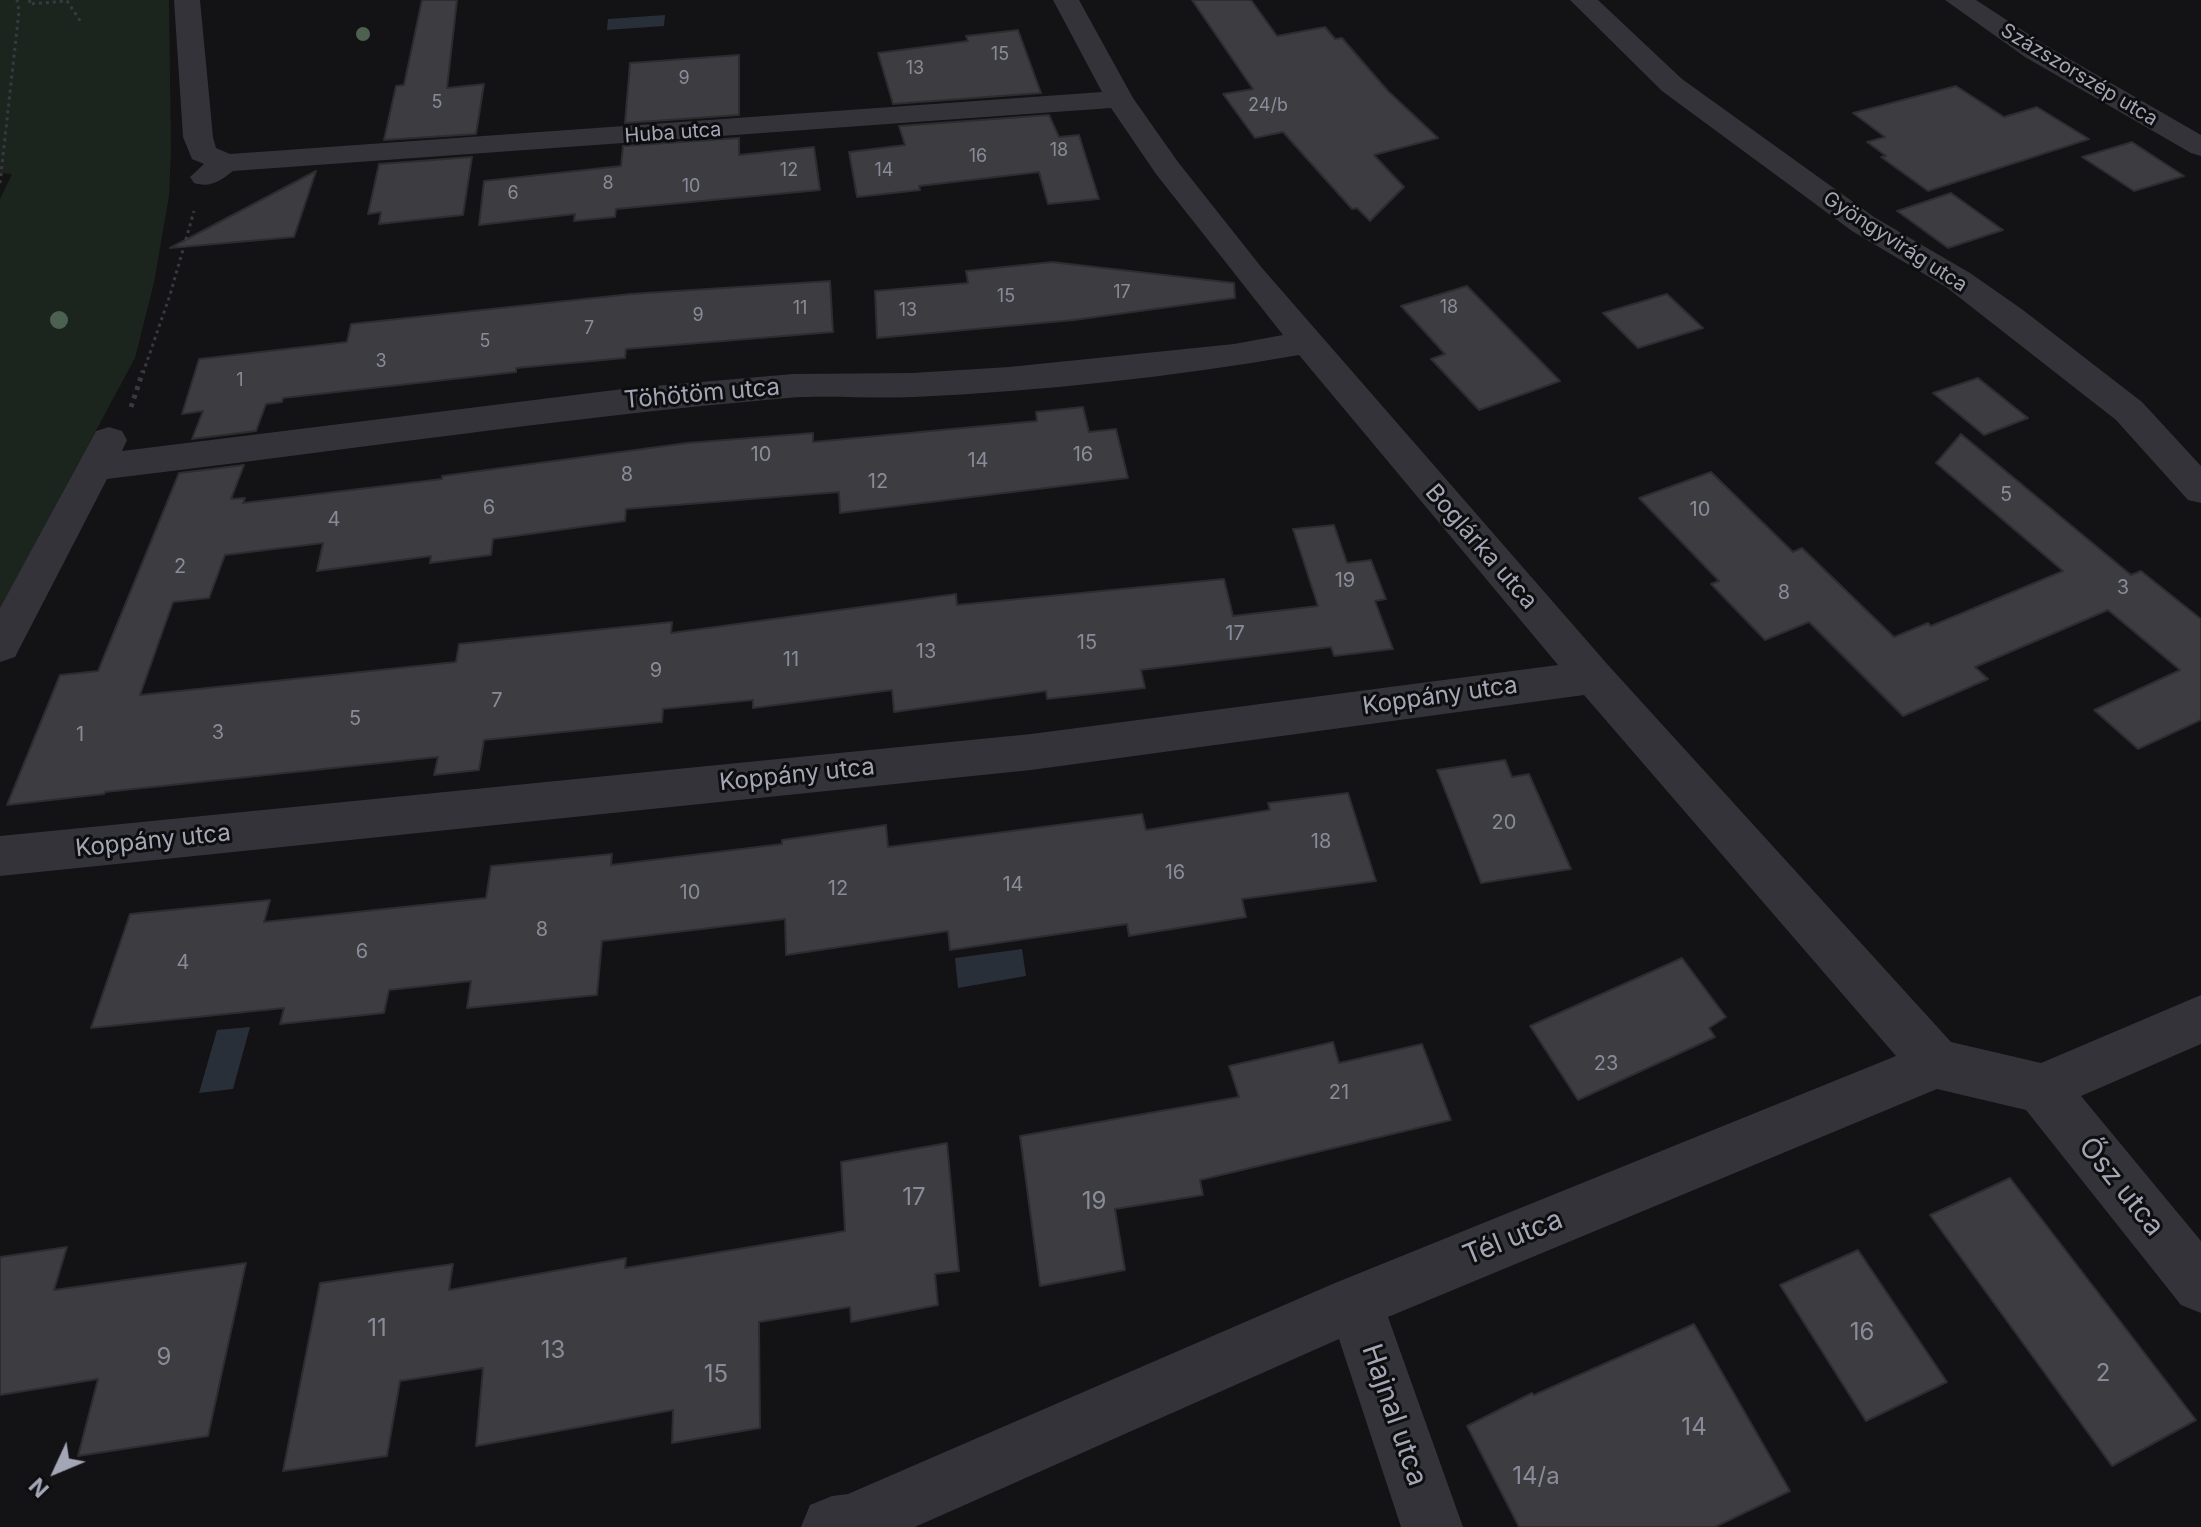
<!DOCTYPE html>
<html>
<head>
<meta charset="utf-8">
<style>
	body { margin:0 }
	#map { position:relative; width:2201px; height:1527px; overflow:hidden; background:#131214; font-family:Inter,sans-serif }
	canvas { display:block }
	.north { position:absolute; left:16px; top:1431px; width:80px; height:80px; -webkit-text-stroke:6px #0e0d0f; paint-order:stroke; rotate:226deg; font-size:22px; font-weight:700; line-height:32px; text-align:center; color:#a3a6b5 }
	.north::after { content:''; display:block; margin:auto; width:28px; height:36px; background:#a3a6b5; clip-path:polygon(50% 0,100% 100%,50% 72%,0 100%) }
</style>
</head>
<body>
<div id="map">
<canvas width="2201" height="1527"></canvas>
<div class="north">N</div>
</div>
<script>
const g = document.querySelector('canvas').getContext('2d');
g.lineJoin = 'round';
function fillPath(path, color) { g.fillStyle = color; g.fill(path, 'evenodd'); }
function stroke(path, color, width, dash) { g.strokeStyle = color; g.lineWidth = width; g.lineCap = dash ? 'butt' : 'round'; g.setLineDash(dash || []); g.stroke(path); }
function drawText(font, color, halo, rows, align = 'center') {
  g.font = font + ' Inter,sans-serif'; g.lineWidth = 6; g.setLineDash([]); g.textBaseline = 'middle'; g.strokeStyle = halo; g.fillStyle = color; for (const [text, x, y, turn = 0] of rows) {
    g.save(); g.translate(x, y); g.rotate((+turn || 0) * Math.PI / 180); g.textAlign = isNaN(turn) ? turn : align; if (halo) g.strokeText(text, 0, 0); g.fillText(text, 0, 0); g.restore();
  }
}
fillPath(new Path2D(`
	M0 0H169L171 152 169 196 154 283 135 358 0 609V199L12 174 0 173Z`), '#1c241e');
fillPath(new Path2D(`
	M665 15 664 26 607 30 608 19Z
	M1022 949 1026 976 958 988 955 958Z
	M250 1027 233 1089 199 1093 217 1030Z`), '#282f38');
const building = new Path2D(`
	M422 0H457L447 88 484 84 476 134 384 140 396 86 404 85Z
	M1192 0H1251L1277 36 1325 27 1335 39 1342 38 1388 91 1438 138 1374 155 1404 187 1370 221 1357 208 1352 209 1283 132 1255 138 1223 94 1253 89Z
	M1018 30 1041 93 893 104 878 53 968 41 966 36Z
	M739 55V115L625 123 630 63Z
	M1956 86 2004 117 2037 107 2089 139 1928 191 1881 157 1886 156 1867 142 1885 137 1853 113Z
	M1049 115 1059 137 1079 135 1099 199 1048 204 1039 172 919 186 920 190 857 197 849 152 905 145 899 126Z
	M739 138V155L814 147 820 190 616 209 615 217 574 221 575 214 479 225 484 181 621 166 623 146Z
	M2132 142 2184 176 2134 191 2082 157Z
	M472 157 463 215 379 224 381 212 368 214 379 164Z
	M316 171 294 237 170 248Z
	M1951 193 2003 230 1948 248 1897 211Z
	M1052 262 1234 283 1235 298 1074 320 877 338 875 291 968 283 966 271Z
	M830 281 833 332 626 349 625 358 516 368V372L283 398 282 402 266 404 256 431 192 439 203 411 182 414 199 359 347 342 351 324 631 294Z
	M1467 286 1560 381 1479 410 1431 359 1445 354 1401 306Z
	M1667 294 1703 328 1638 348 1603 313Z
	M1978 378 2028 418 1984 435 1933 393Z
	M1083 407 1089 432 1116 429 1128 478 840 513 839 492 626 509 625 521 493 539 491 555 430 563 431 556 317 571 323 543 225 555 209 598 173 602 140 695 456 662 459 644 672 622 671 633 956 594 957 605 1224 579 1233 616 1318 606 1293 529 1334 525 1347 563 1371 560 1386 599 1375 601 1393 649 1334 656 1331 647 1141 670 1145 688 1047 699 1046 691 894 712 892 690 753 708V700L663 709 662 722 484 740 479 770 434 775 438 757 105 792 104 794 7 805 60 675 98 671 179 473 244 465 231 499 245 498 243 503 442 479V476L687 443 813 433V442L1037 421 1036 412Z
	M1961 434 2131 575 2141 571 2201 619V720L2138 749 2094 710 2180 670 2108 610 1975 667 1988 679 1903 716 1809 622 1765 640 1711 584 1719 581 1639 498 1711 472 1793 552 1802 548 1894 637 1928 623 1931 626 2063 571 1936 463Z
	M1505 760 1512 777 1529 774 1571 869 1481 883 1437 770Z
	M1348 793 1376 881 1242 899 1246 917 1129 936 1127 924 950 950 948 931 786 955 785 919 602 941 597 995 467 1008 471 981 389 990 384 1013 280 1024 284 1008 91 1028 130 914 270 900 264 922 486 898 491 866 612 854 611 865 782 844V840L886 825 888 847 1142 814 1146 830 1270 810 1268 803Z
	M1682 958 1726 1017 1709 1028 1715 1037 1578 1100 1530 1026Z
	M1333 1042 1339 1063 1422 1044 1451 1120 1200 1180 1203 1195 1115 1209 1125 1270 1040 1286 1020 1136 1239 1097 1229 1066Z
	M947 1143 959 1271 935 1274 938 1305 851 1322 850 1307 759 1322 760 1428 672 1443 673 1410 476 1446 483 1368 400 1381 387 1456 283 1471 320 1283 453 1264 449 1290 626 1258 625 1268 845 1231 841 1162Z
	M2010 1178 2196 1420 2112 1466 1930 1215Z
	M67 1247 54 1290 246 1263 208 1436 78 1456 98 1379 0 1395V1257Z
	M1858 1250 1947 1382 1866 1421 1780 1285Z
	M1694 1324 1790 1491 1715 1527H1519L1467 1426 1532 1393 1534 1395Z`);
fillPath(building, '#3c3c41');
stroke(building, '#2d2c30', 2);
stroke(new Path2D(`
	M30 0 29 4 67 1 81 22
	M0 183 19 11 17 0
	M143 373 170 295 194 211`), '#393a40', 3, [3, 4]);
stroke(new Path2D(`
	M131 407 143 371`), '#393a40', 5, [4, 5]);
fillPath(new Path2D(`
	M174 0H200L213 137 216 148 230 154 1102 92 1053 0H1079L1133 98 1178 162 1262 268 1608 665 1951 1042 2041 1063 2201 995V1044L2081 1096 2201 1241V1313L2181 1305 2026 1110 1937 1089 1388 1317 1463 1527H1401L1339 1339 915 1527H801L810 1505 832 1496 848 1494 1335 1283 1896 1056 1584 695 1031 770 0 876V836L1031 734 1558 665 1299 355C1173 377 1042 391 914 397 872 399 829 395 787 398 559 418 334 452 107 479L15 657 0 662V608L96 431 109 427 122 431 127 440 122 451 631 388 793 374 912 373 1009 367 1234 344 1283 335 1156 174 1111 108 233 171C220 181 211 188 194 183L190 177 204 164 192 159 183 137Z
	M1570 0H1598L1682 79 1874 217 1970 273 2023 310 2142 402 2201 466V503L2188 500 2116 420 1946 287 1852 231 1662 91Z
	M1945 0H1976L2045 45 2201 135V156L2191 153 2025 57Z`), '#333339');
g.fillStyle = '#4c6150';
for (const [x, y, r] of [
	[363,34,7],
	[59,320,9]
]) { g.beginPath(); g.arc(x, y, r, 0, 2 * Math.PI); g.fill(); }
drawText('18px', '#898c98', null, [
	["15",1000,55],
	["13",915,69],
	["9",684,79],
	["5",437,103],
	["24/b",1268,106],
	["18",1059,151],
	["16",978,157],
	["12",789,171],
	["14",884,171],
	["8",608,184],
	["10",691,187],
	["6",513,194],
	["17",1122,293],
	["15",1006,297],
	["18",1449,308],
	["11",800,309],
	["13",908,311],
	["9",698,316],
	["7",589,329],
	["5",485,342],
	["3",381,362],
	["1",240,381]
]);
drawText('20px', '#a3a6b5', '#0e0d0f', [
	["Százszorszép utca",2079,75,31],
	["Huba utca",673,133,-4],
	["Gyöngyvirág utca",1895,242,33]
]);
drawText('20px', '#898c98', null, [
	["10",761,455],
	["16",1083,455],
	["14",978,461],
	["8",627,475],
	["12",878,482],
	["5",2006,495],
	["6",489,508],
	["10",1700,510],
	["4",334,520],
	["2",180,567],
	["19",1345,581],
	["3",2123,588],
	["8",1784,593],
	["17",1235,634],
	["15",1087,643],
	["13",926,652],
	["11",791,660],
	["9",656,671],
	["7",497,701],
	["5",355,719],
	["3",218,733],
	["1",80,735],
	["20",1504,823],
	["18",1321,842],
	["16",1175,873],
	["14",1013,885],
	["12",838,889],
	["10",690,893],
	["8",542,930],
	["6",362,952],
	["4",183,963],
	["23",1606,1064],
	["21",1339,1093]
]);
drawText('24px', '#a3a6b5', '#0e0d0f', [
	["Töhötöm utca",702,394,-5],
	["Boglárka utca",1481,547,49],
	["Koppány utca",1440,696,-8],
	["Koppány utca",797,775,-6],
	["Koppány utca",153,841,-6]
]);
drawText('24px', '#898c98', null, [
	["17",914,1198],
	["19",1094,1202],
	["11",377,1329],
	["16",1862,1333],
	["13",553,1351],
	["9",164,1358],
	["2",2103,1374],
	["15",716,1375],
	["14",1694,1428],
	["14/a",1536,1477]
]);
drawText('28px', '#a3a6b5', '#0e0d0f', [
	["Ősz utca",2121,1187,51],
	["Tél utca",1513,1238,-22],
	["Hajnal utca",1394,1415,71]
]);
</script>
</body>
</html>
